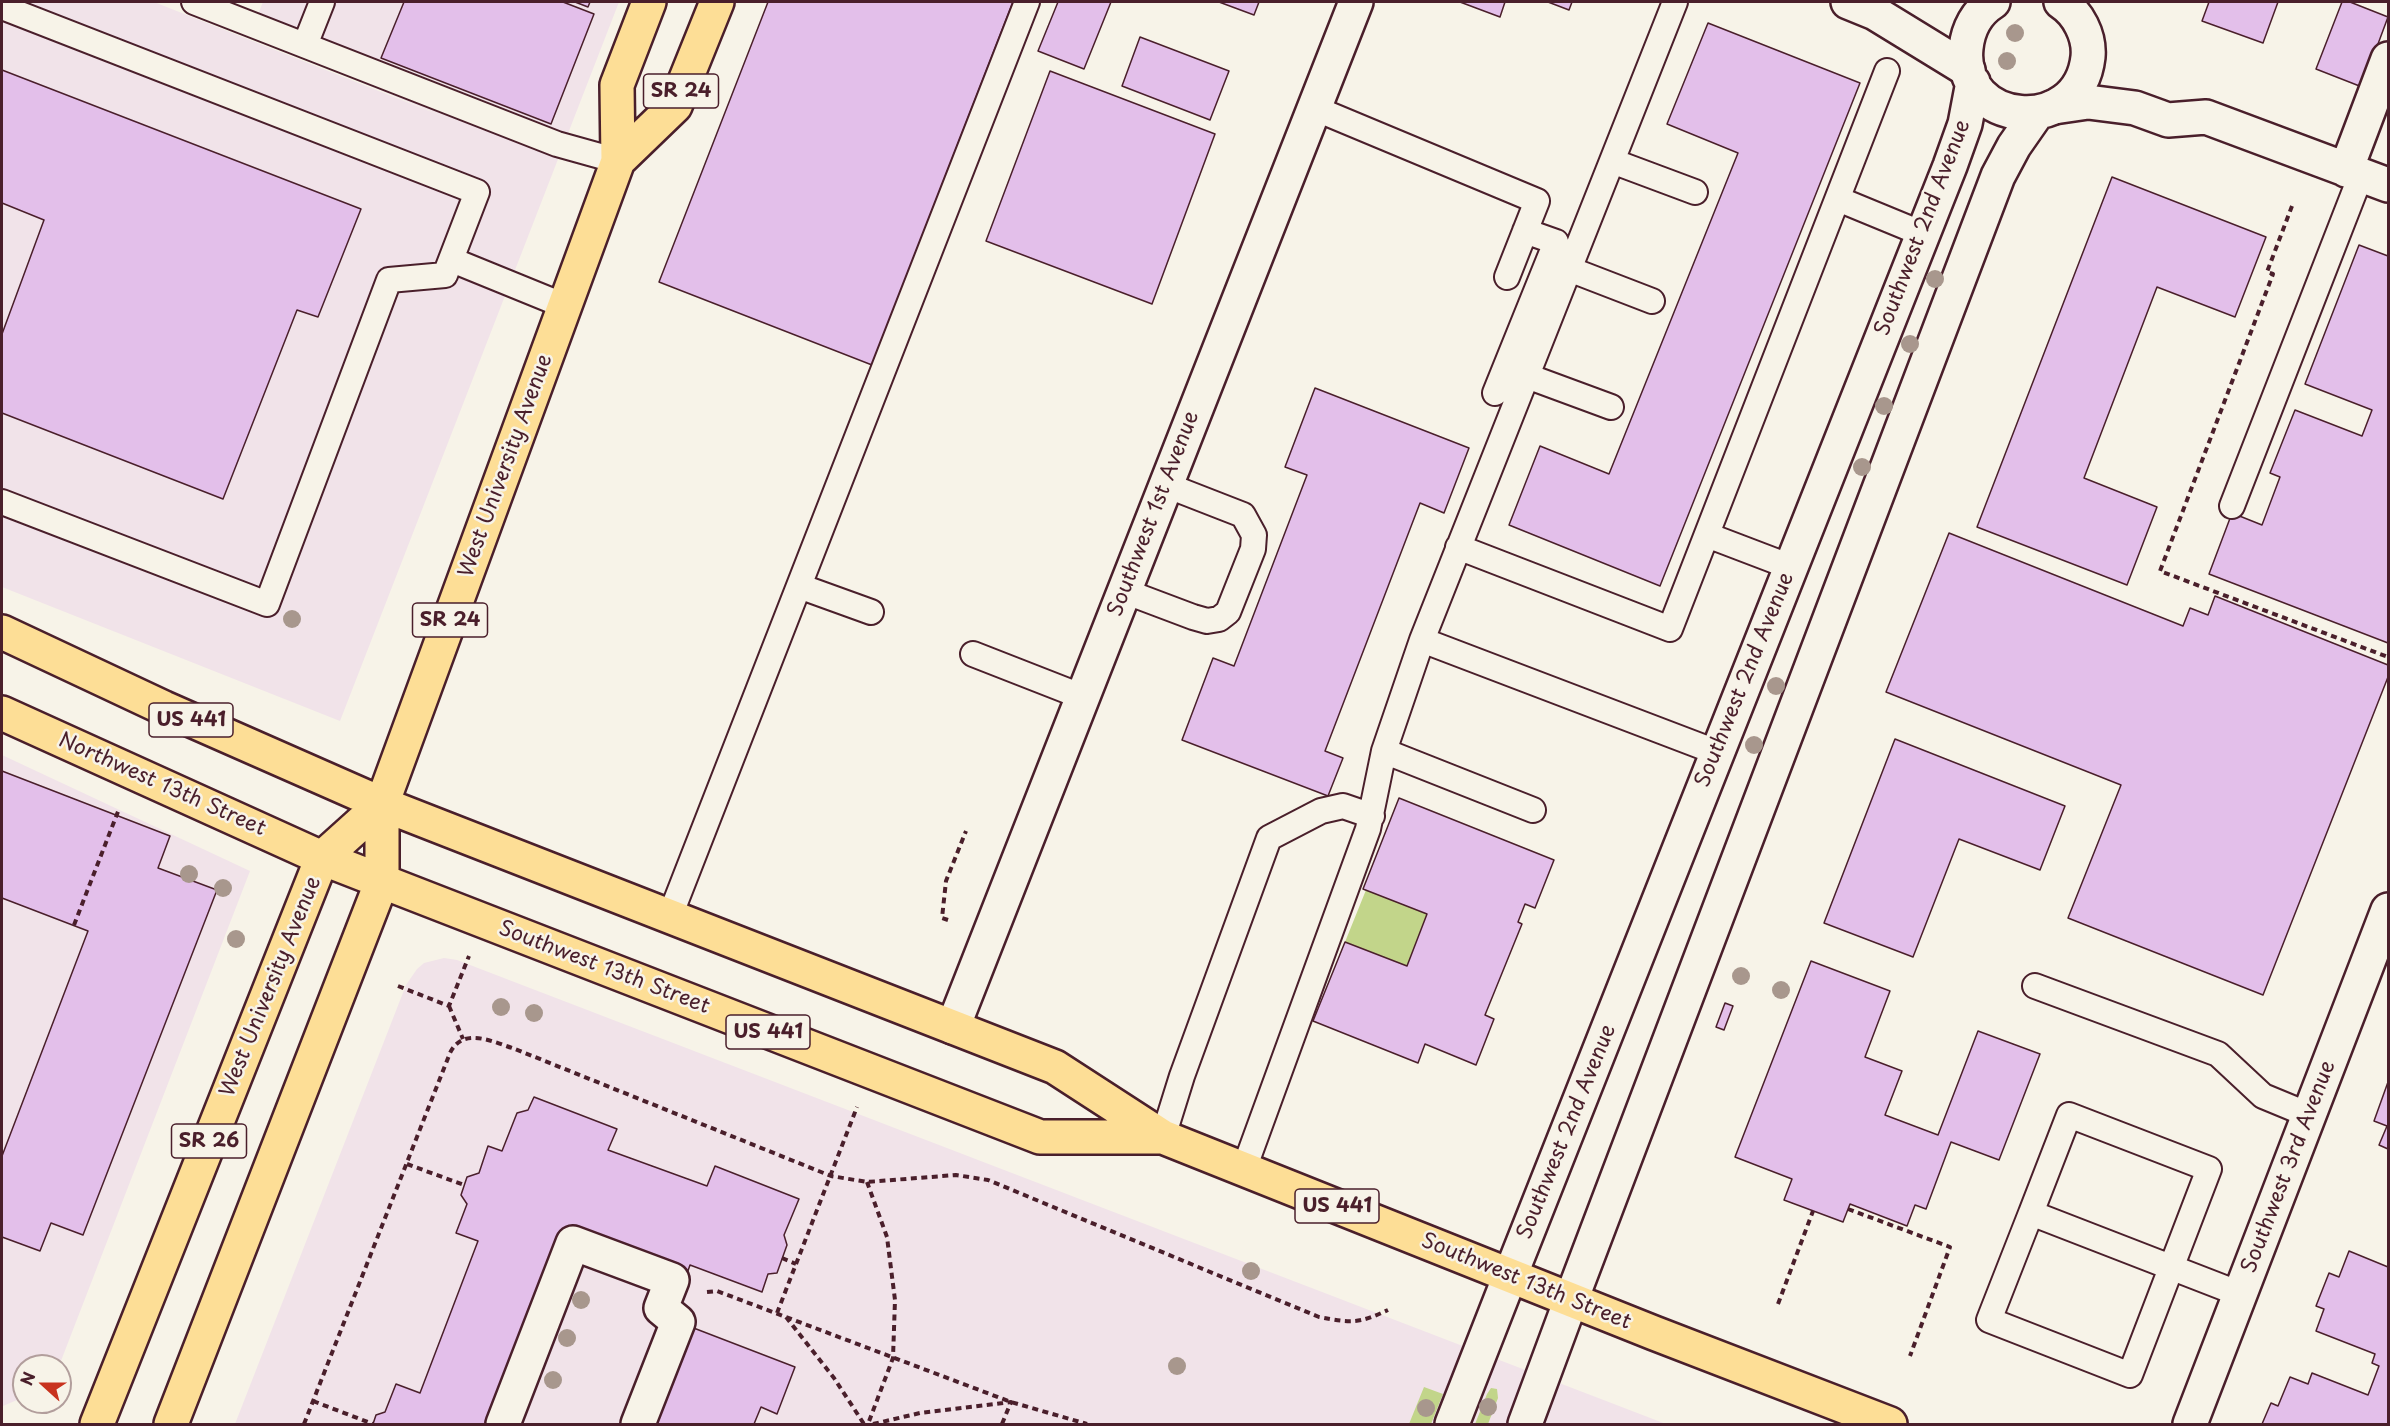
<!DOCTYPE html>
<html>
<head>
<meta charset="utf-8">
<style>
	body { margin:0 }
	#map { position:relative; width:2390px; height:1426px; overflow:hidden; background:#f7f3e8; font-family:"Playpen Sans",sans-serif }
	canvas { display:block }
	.frame { position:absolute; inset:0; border:3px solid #4a1f2b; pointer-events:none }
	.north { position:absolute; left:12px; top:1354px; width:60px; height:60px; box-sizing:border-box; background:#f7f3e8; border:2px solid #b29e9c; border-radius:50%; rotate:291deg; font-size:16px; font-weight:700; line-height:24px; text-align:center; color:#4a1f2b }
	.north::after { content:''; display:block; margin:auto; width:21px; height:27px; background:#c8321e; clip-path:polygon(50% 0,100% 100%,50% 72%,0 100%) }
</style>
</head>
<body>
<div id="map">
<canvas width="2390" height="1426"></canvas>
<div class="frame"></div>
<div class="north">N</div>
</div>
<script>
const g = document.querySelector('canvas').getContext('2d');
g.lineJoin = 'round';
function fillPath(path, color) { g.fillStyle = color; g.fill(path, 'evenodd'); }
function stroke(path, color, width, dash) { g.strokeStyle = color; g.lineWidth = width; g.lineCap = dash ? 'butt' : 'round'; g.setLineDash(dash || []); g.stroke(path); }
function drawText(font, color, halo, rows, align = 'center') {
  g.font = font + ' "Playpen Sans",sans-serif'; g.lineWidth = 5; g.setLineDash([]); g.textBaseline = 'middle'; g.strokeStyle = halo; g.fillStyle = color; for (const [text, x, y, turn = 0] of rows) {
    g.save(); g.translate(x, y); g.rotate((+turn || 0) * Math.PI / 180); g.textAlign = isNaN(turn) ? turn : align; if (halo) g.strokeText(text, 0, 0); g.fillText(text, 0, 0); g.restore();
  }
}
fillPath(new Path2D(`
	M2 2H154L452 120 249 36 263 2H619L340 721 2 587Z
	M2 755 250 871 59 1366H24V1397L3 1406Z
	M444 958 457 960 1666 1424H235L406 985 417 969 424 963Z`), '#f1e3e9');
fillPath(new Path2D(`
	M1366 890 1427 914 1407 966 1345 942Z
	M1424 1387 1443 1394 1431 1424H1409Z
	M1491 1388 1497 1389 1498 1398 1488 1424H1475L1487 1394Z`), '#c2d58a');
const building = new Path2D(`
	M404 2H563L594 14 551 124 381 58Z
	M575 2H590L588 7Z
	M768 2H1013L872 365 659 282Z
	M1058 2H1111L1084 69 1038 51Z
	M1219 2H1259L1254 15Z
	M1460 2H1505L1500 17Z
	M1548 2H1572L1569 10Z
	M2209 2H2278L2263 43 2202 21Z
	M2342 2H2350L2388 17 2362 87 2316 69Z
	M1708 23 1860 83 1660 586 1509 525 1540 446 1609 474 1738 153 1667 124Z
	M1140 37 1229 71 1210 120 1122 86Z
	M2 70 361 209 318 317 297 310 223 499 2 413V334L44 220 2 203Z
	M1050 71 1215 134 1152 304 986 241Z
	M2112 177 2266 237 2235 317 2157 287 2084 478 2157 507 2127 585 1977 527Z
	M2359 245 2388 256V643L2209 574 2232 513 2262 525 2280 477 2270 473 2295 410 2362 436 2372 410 2305 384Z
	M1315 388 1469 448 1444 513 1420 503 1325 751 1343 758 1328 796 1182 740 1213 658 1234 666 1307 475 1285 467Z
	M1949 533 2183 626 2190 608 2208 615 2215 596 2388 665V677L2263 995 2068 918 2121 785 1886 692Z
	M1895 739 2065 806 2040 870 1959 839 1913 957 1824 923Z
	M2 771 170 836 158 868 217 890 83 1235 51 1223 40 1251 2 1237V1156L88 931 2 898Z
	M1399 798 1554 860 1535 908 1525 904 1518 922 1522 924 1485 1015 1494 1019 1476 1065 1425 1044 1418 1063 1313 1021 1345 942 1407 966 1427 914 1363 889Z
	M1811 961 1890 991 1865 1057 1902 1071 1885 1115 1938 1135 1978 1031 2040 1054 1999 1160 1951 1142 1926 1209 1915 1205 1907 1226 1850 1204 1843 1222 1784 1200 1792 1179 1735 1157Z
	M1725 1003 1733 1006 1724 1030 1716 1027Z
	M2388 1082V1149L2379 1145 2387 1126 2374 1121Z
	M534 1097 617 1129 608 1150 707 1186 715 1166 799 1199 784 1235 787 1245 777 1273 768 1274 762 1292 690 1265 683 1285 573 1243 503 1424H373L376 1415 385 1412 396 1384 420 1393 478 1241 456 1233 467 1204 461 1195 467 1177 479 1173 488 1146 502 1151 517 1113 528 1110Z
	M2349 1251 2388 1267V1424H2262L2271 1403 2278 1406 2290 1377 2308 1384 2312 1373 2368 1395 2379 1366 2372 1363 2375 1354 2316 1331 2324 1309 2316 1306 2329 1273 2339 1277Z
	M678 1322 795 1367 777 1414 761 1407 754 1424H638Z`);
fillPath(building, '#e3bfea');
stroke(building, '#4a1f2b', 1.5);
const lane = new Path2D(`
	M194 2 557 144 618 161
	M2 7 477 192 445 275 389 280 267 604 2 502
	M305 45 322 2
	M1314 108 1537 201 1507 277
	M1612 161 1695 192
	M1838 199 1923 234
	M452 260 565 306
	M1569 269 1652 301
	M1527 376 1611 407
	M1495 393 1556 242 1525 231
	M2232 506 2361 175
	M1707 535 1791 567
	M1458 547 1670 629 1887 71
	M799 586 871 612
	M1124 591 1193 617 1207 621 1219 619 1228 612 1253 549 1254 535 1243 515 1166 485
	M1422 640 1716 752
	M973 654 1083 697
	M1384 751 1533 810
	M670 916 1027 2
	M2035 986 2218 1054 2263 1096 2309 1115
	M1163 1137 1182 1076 1269 838 1321 811 1343 806 1372 816
	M1244 1169 1368 829 1384 751 1422 640 1675 2
	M2031 1213 1989 1320 2130 1375 2209 1169 2069 1115 2031 1213C2101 1240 2171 1267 2240 1294`);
const street = new Path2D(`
	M1848 2 1875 13 1968 70
	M2054 107 2088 102 2135 108 2168 120 2206 117 2388 185
	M2346 170 2388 59
	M953 1027 1356 2
	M503 1424 573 1243 672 1280 661 1308 678 1322 638 1424
	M1452 1424 1510 1276
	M1525 1424 1571 1300
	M2190 1424 2388 910`);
const secondary = new Path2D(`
	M1993 2C1977 12 1968 29 1966 48 1958 127 2079 138 2088 57 2090 36 2078 13 2061 2
	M1510 1276 1950 166 1965 124 1973 82
	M1571 1300 1998 176 2014 146 2037 113`);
const primary = new Path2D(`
	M618 161 675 106 717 2
	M2 632 164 708 382 804 1055 1067 1163 1137 1654 1333 1890 1424
	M2 713 322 858 1040 1137H1163
	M97 1424 322 858 382 804
	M171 1424 382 881V804L618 161 617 85 649 2`);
stroke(lane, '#4a1f2b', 28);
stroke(street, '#4a1f2b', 38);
stroke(secondary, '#4a1f2b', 38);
stroke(primary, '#4a1f2b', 38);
stroke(new Path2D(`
	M2292 206 2267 272 2273 274 2160 571 2388 657
	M948 920 942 918 946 881 966 831
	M74 925 119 809
	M398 986 449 1006 469 956
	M449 1006 463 1039
	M407 1164 464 1185
	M867 1182 887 1237 895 1300 893 1358 868 1424
	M1848 1209 1950 1247 1910 1356
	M782 1258 796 1264
	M707 1292 717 1291 1011 1402 1087 1424
	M1778 1304 1813 1211
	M777 1313 857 1107
	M786 1317 834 1378 864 1424
	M313 1401 373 1424
	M304 1424 450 1053C463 1026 493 1042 515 1049L831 1176 867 1182 956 1175 988 1180 1319 1317C1351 1323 1358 1324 1388 1310
	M873 1424 920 1413 1011 1402 1002 1424`), '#4a1f2b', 4, [6, 4.5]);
stroke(lane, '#f7f3e8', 24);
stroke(street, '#f7f3e8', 33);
stroke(secondary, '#f7f3e8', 33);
stroke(primary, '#fdde96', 33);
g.fillStyle = '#a8978d';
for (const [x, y] of [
	[2015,33],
	[2007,61],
	[1935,279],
	[1910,344],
	[1884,406],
	[1862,467],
	[292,619],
	[1776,686],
	[1754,745],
	[189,874],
	[223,888],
	[236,939],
	[1741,976],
	[1781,990],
	[501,1007],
	[534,1013],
	[1251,1271],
	[581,1300],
	[567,1338],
	[1177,1366],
	[553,1380],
	[1488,1407],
	[1426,1408]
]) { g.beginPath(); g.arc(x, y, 9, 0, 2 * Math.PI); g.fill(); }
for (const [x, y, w] of [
	[681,91,75],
	[450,620,75],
	[191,720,84],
	[768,1032,84],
	[209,1141,75],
	[1337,1206,84]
]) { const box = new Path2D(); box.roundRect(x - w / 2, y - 17, w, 34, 4.5); g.fillStyle = '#f7f3e8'; g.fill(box); stroke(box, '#4a1f2b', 1.5); }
drawText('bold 20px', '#4a1f2b', null, [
	["SR 24",681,91],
	["SR 24",450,620],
	["US 441",191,720],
	["US 441",768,1032],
	["SR 26",209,1141],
	["US 441",1337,1206]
]);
drawText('21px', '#4a1f2b', '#f7f3e8', [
	["Southwest 2nd Avenue",1923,228,-69],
	["West University Avenue",506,466,-70],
	["Southwest 1st Avenue",1154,514,-69],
	["Southwest 2nd Avenue",1745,680,-68],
	["Northwest 13th Street",162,785,24],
	["Southwest 13th Street",604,968,21],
	["West University Avenue",271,987,-68],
	["Southwest 2nd Avenue",1567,1132,-68],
	["Southwest 3rd Avenue",2289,1167,-69],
	["Southwest 13th Street",1526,1282,22]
]);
</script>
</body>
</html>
